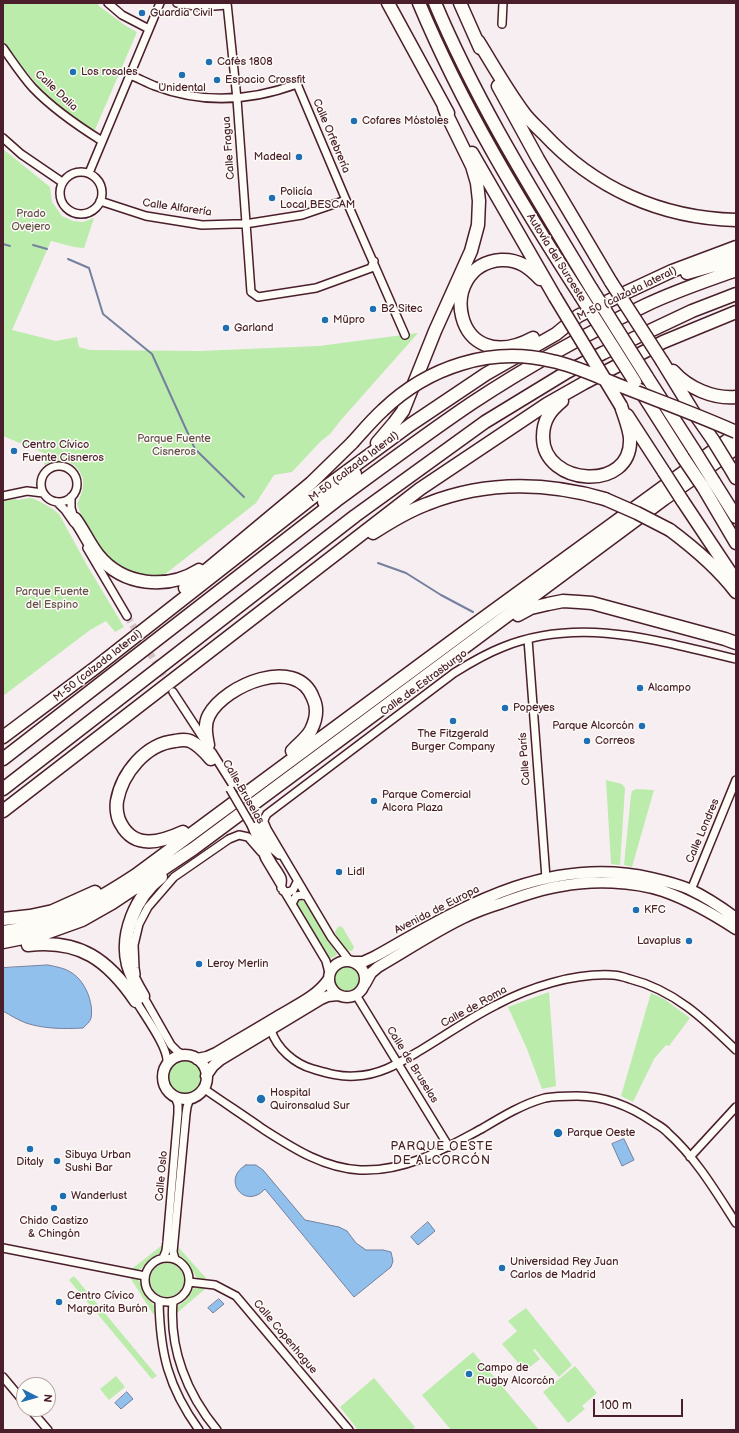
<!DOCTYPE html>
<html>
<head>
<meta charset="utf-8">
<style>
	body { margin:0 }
	#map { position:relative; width:739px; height:1433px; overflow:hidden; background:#f7eef1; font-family:"Balsamiq Sans",sans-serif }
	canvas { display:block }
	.frame { position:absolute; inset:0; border:4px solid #4a1f2b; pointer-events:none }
	.north { position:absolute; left:16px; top:1377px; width:40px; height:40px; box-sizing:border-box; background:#fdfcf7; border:1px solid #b5a4a5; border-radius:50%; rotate:96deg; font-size:11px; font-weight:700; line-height:16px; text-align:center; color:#4a1f2b }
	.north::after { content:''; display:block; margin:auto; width:14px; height:18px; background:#1f6fb2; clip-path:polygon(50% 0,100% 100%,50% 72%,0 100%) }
	.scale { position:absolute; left:593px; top:1399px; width:90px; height:18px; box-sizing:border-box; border:2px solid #4a1f2b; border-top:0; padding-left:5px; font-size:12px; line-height:14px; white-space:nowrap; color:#4a1f2b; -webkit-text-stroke:3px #fdfcf7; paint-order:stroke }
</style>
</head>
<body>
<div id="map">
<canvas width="739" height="1433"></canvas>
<div class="frame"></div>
<div class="north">N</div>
<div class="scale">100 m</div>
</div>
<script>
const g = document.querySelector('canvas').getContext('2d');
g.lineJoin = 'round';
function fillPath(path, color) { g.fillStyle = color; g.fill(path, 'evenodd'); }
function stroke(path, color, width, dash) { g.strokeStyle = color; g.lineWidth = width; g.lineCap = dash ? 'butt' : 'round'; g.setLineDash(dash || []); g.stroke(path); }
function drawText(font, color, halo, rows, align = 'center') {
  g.font = font + ' "Balsamiq Sans",sans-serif'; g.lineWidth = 3; g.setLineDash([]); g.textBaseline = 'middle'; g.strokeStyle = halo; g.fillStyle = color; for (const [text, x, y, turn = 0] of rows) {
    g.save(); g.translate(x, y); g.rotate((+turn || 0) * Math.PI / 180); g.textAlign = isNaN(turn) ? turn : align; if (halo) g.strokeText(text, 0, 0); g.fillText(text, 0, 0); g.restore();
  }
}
fillPath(new Path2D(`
	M3 3H97L99 6 126 26 137 32 94 132 66 113 48 97 4 46 3 43Z
	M3 149 50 187 52 202 62 216 73 221 83 222 94 218 84 248 74 247 51 241 12 330 56 341 77 337 79 347 90 350 200 351 319 346 418 333 341 420 330 434 320 442 292 472 274 475 256 503 164 575C156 578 151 577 143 576 108 570 88 536 77 504 81 496 84 489 83 480 83 477 81 475 80 472 72 458 56 460 44 465L46 454 3 436Z
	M30 498C36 498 55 510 59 514L88 567 124 627 115 632 106 621 90 630 3 696V501L15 499 17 500Z
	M606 780 622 784 625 788 620 865 611 864Z
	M636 789 654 790 632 867 624 865 631 795 632 791Z
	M298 899 305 901 337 954 336 956 329 959 296 905V901Z
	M340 926 343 928 354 947 352 951C343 952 338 939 335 932L337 928Z
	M333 978a13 13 0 1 1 26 0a13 13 0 1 1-26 0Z
	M549 992 556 1086 542 1089 527 1049 508 1007Z
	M651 993 664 999 690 1018 669 1046 666 1045 654 1059 633 1102 621 1096Z
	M167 1077a18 18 0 1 1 36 0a18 18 0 1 1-36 0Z
	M161 1246H163L160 1253 152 1258 141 1269 133 1270V1268Z
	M177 1247 179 1248 206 1278V1280H200L196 1277 187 1262 179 1255Z
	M150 1280a17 17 0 1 1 34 0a17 17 0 1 1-34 0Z
	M74 1276 157 1376 152 1379 69 1280Z
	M132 1276 136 1278 140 1282 145 1295 155 1307V1313L153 1314 131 1279Z
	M198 1287H205V1289L177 1313H174L175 1310 178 1306 186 1300 193 1289Z
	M526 1308 572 1365 559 1377 535 1349 533 1350 540 1359 525 1371 502 1344 517 1331 508 1321Z
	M473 1352 539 1430H451L422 1395Z
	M575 1366 597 1393 582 1406 585 1409 568 1423 543 1392Z
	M116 1376 125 1387 109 1400 100 1389Z
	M374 1378 415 1427 411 1430H358L340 1407Z`), '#bbecac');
const water = new Path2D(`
	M48 965C57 967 65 968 72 973 85 981 94 1003 91 1018 90 1022 86 1025 83 1028 64 1029 44 1029 26 1023 18 1020 10 1015 3 1011V968Z
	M624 1139 634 1160 622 1166 612 1144Z
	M246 1165H256L263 1170 305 1220 339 1227 347 1231 356 1243 366 1250H383L391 1252 393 1261 391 1267 354 1297 265 1189C263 1191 260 1194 257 1195 239 1203 224 1177 246 1165Z
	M428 1222 435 1231 418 1245 411 1237Z
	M219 1299 224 1304 213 1313 208 1308Z
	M127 1392 133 1399 121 1409 115 1403Z`);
fillPath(water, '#90c0eb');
stroke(water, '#74809e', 1);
stroke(new Path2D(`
	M3 244 10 246
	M33 245 47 249
	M68 259 89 268 103 314 152 354 195 449 244 497
	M378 563 406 573 441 595 473 612`), '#74809e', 2);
stroke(new Path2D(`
	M127 616 170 686`), '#d4c5c9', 7, [7, 3.5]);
const street = new Path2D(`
	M108 3 122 15 149 29
	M177 3 201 7 227 5
	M227 3 237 99 251 292 258 297 316 288 371 268 374 261
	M502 24 503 3
	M3 48C13 62 22 76 33 88 53 109 78 126 102 141
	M130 75C138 78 147 83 155 86 202 104 251 101 297 84L346 200 405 335
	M3 138 21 154 62 182
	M60 193a21 21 0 1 1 42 0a21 21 0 1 1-42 0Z
	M89 173 160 3
	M100 201 146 216 202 225 235 224H245L302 215 346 200
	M41 484a18 18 0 1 1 36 0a18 18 0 1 1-36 0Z
	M3 496 27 491 43 493
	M71 497V508L74 518
	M57 502 65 510 74 523
	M87 548 127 616
	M528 639 546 878
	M173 692 205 741
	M212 752 234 787
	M255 822 269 846 279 855
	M264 822 267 829 331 937 349 960
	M251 825 265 859 326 961 329 973
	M281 888C282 884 283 882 282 878 280 873 275 867 272 862 263 848 258 828 267 814L454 673C470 663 485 654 503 647 581 616 658 641 736 659
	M691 890 736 780
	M283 891 289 892 293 890 297 882
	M292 904 296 896 302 895 306 896
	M136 974 135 968 134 945 139 924 148 907 174 877 229 839 239 835 248 837 261 852
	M142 994 171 1045 178 1052 184 1055
	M356 995 449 1147
	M136 1001C144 1015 169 1048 167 1063
	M271 1030C277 1049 295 1064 313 1069 327 1073 340 1077 355 1076 381 1075 399 1063 421 1050 446 1035 470 1018 496 1005 530 987 574 973 612 975 618 975 624 977 630 979 674 990 704 1019 736 1050
	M203 1088C223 1102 243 1115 263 1129 293 1148 323 1168 360 1170 406 1172 444 1149 483 1128 503 1116 523 1104 545 1098 556 1096 566 1096 577 1096 605 1096 630 1106 653 1122 658 1125 664 1128 668 1133 696 1158 716 1192 736 1223
	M690 1157 736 1107
	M3 1248 145 1276
	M145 1280a22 22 0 1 1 44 0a22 22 0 1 1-44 0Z
	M163 1258 166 1251 167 1242 178 1113V1105L175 1096
	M175 1259 173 1252 186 1114 187 1107 190 1098
	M189 1282 215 1285 236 1296 349 1430
	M159 1301C160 1353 168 1387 199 1430
	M173 1301C169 1349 187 1394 217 1430
	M3 1377 24 1402
	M30 1409 48 1430`);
const secondary = new Path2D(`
	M329 979a18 18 0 1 1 36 0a18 18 0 1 1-36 0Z
	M355 962H363L374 957C461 908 547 854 652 878 665 881 677 884 689 889 706 897 721 907 736 918
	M365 984 371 973 378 967C406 951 434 932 463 918 475 912 489 907 502 903 521 896 541 889 561 886 593 880 632 881 663 891 689 900 713 914 736 929
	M163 1077a22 22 0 1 1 44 0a22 22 0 1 1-44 0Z
	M197 1059 207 1057 216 1053C237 1040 259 1028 280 1015 297 1005 317 996 328 980
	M206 1076 213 1066 220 1060 321 999 328 996 338 995`);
const highway = new Path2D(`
	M388 3 448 113
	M419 3C462 106 520 202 580 295
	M435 3C477 103 535 195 591 288
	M460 3 480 48
	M478 41C493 65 507 90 524 113 529 120 536 126 543 133 594 188 660 218 736 220
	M498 86 538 159 611 282
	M472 153 555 297
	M687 273 736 259
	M533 338C453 381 435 265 501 260 518 259 529 267 540 279
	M662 361 692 410 713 440
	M673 371C688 388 713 399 736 397
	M647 377 694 450
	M640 390 684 459
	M562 401C550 411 543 420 543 437 543 486 633 493 630 438 629 427 624 416 621 406
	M627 415 664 472
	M377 443 394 423 403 411 435 331 471 251 478 225 479 201 477 183 472 166 447 115 444 107
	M729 466 736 478
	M714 482 736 517
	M703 487 736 543
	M682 500 736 581
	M324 502 355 474
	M75 519C84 531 89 544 98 555 123 586 167 590 199 570
	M670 530C694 548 718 568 736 592
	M373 533C390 522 408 511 427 504 485 481 546 482 605 499
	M185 588 311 483 352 443
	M518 615 531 608 548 604 563 601 579 602 592 603 725 639 736 643
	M3 737 95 668 327 486 410 425 486 374 556 334 578 316 627 292 672 271 736 247
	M208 745C206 735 204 724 209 715 225 685 297 655 313 698 318 708 316 720 311 730 307 738 298 744 292 751
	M3 759 337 500C382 467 426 434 472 403 528 366 586 334 646 305 675 291 706 281 736 270
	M3 789 355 516 485 422 567 372 603 353 692 311 736 294
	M3 811 420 489 547 404 584 383 663 342 736 312
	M183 832C161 842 135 850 121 824 117 818 116 808 117 801 122 773 146 744 175 741 180 740 185 739 190 741 199 745 205 752 211 759
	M46 914 95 892
	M3 919 30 916 53 911
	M3 932C53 926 95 902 136 875L467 630 736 434
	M3 942 43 934 82 920 112 903 193 849 664 499 736 448
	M28 945C80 939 108 960 136 1001
	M143 996C137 986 131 976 128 965 120 934 136 896 161 877`);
stroke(street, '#4a1f2b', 10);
stroke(secondary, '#4a1f2b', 13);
stroke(highway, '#4a1f2b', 15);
stroke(street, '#fdfcf7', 7);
stroke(secondary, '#fdfcf7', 10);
stroke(highway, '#fdfcf7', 12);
const streetBridge = new Path2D(`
	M230 789 251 825`);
const highwayBridge = new Path2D(`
	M611 282 662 361
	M591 288 647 377
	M580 295 635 382
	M555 297 621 406
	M713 440 729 466
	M352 443C362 432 372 420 383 410 428 367 491 346 552 361 576 366 598 377 621 386 659 401 698 415 736 432
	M694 450 714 482
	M684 459 703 487
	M664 472 682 500
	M605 499 637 513 670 530`);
stroke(streetBridge, '#4a1f2b', 10, []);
stroke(highwayBridge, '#4a1f2b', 15, []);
stroke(streetBridge, '#fdfcf7', 7);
stroke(highwayBridge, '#fdfcf7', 12);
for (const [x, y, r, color] of [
	[142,13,4,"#1f6fb2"],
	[209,62,4,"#1f6fb2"],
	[73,72,4,"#1f6fb2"],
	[182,75,4,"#1f6fb2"],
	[217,80,4,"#1f6fb2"],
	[354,121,4,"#1f6fb2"],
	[299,157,4,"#1f6fb2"],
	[272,198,4,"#1f6fb2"],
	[373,309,4,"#1f6fb2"],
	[325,320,4,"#1f6fb2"],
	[226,328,4,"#1f6fb2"],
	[14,451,4,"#1f6fb2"],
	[640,688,4,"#1f6fb2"],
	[505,708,4,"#1f6fb2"],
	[453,721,4,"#1f6fb2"],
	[642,726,4,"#1f6fb2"],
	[587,741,4,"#1f6fb2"],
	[374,801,4,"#1f6fb2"],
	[339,872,4,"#1f6fb2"],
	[636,910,4,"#1f6fb2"],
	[689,941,4,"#1f6fb2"],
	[199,964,4,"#1f6fb2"],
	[261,1099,5,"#1f6fb2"],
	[558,1133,5,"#1f6fb2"],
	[30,1149,4,"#1f6fb2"],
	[57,1161,4,"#1f6fb2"],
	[63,1196,4,"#1f6fb2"],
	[54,1208,4,"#1f6fb2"],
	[502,1268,4,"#1f6fb2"],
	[59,1302,4,"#1f6fb2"],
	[469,1374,4,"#1f6fb2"]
]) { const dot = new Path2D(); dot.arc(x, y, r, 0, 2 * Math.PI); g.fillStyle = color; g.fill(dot); stroke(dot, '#fdfcf7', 1.5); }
drawText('11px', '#4a1f2b', '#fdfcf7', [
	["Guardia Civil",150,13],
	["Cafés 1808",217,62],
	["Los rosales",81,72],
	["Espacio Crossfit",225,80],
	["Unidental",182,88,"center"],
	["Cofares Móstoles",362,121],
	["Madeal",291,157,"right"],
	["Policía",280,192],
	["Local BESCAM",280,205],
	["B2 Sitec",381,309],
	["Müpro",333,320],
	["Garland",234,328],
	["Centro Cívico",22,445],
	["Fuente Cisneros",22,458],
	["Alcampo",648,688],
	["Popeyes",513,708],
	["Parque Alcorcón",634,726,"right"],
	["The Fitzgerald",453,734,"center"],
	["Burger Company",453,747,"center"],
	["Correos",595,741],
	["Parque Comercial",382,795],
	["Alcora Plaza",382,808],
	["Lidl",347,872],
	["KFC",644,910],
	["Lavaplus",681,941,"right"],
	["Leroy Merlin",207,964],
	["Hospital",270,1093],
	["Quironsalud Sur",270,1106],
	["Parque Oeste",567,1133],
	["Sibuya Urban",65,1155],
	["Sushi Bar",65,1168],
	["Ditaly",30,1162,"center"],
	["Wanderlust",71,1196],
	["Chido Castizo",54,1221,"center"],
	["& Chingón",54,1234,"center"],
	["Universidad Rey Juan",510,1262],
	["Carlos de Madrid",510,1275],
	["Centro Cívico",67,1296],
	["Margarita Burón",67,1309],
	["Campo de",477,1368],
	["Rugby Alcorcón",477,1381]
], 'left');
drawText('11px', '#4a1f2b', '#fdfcf7', [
	["Calle Dalia",56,91,43],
	["Calle Orfebrería",331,136,67],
	["Calle Fragua",229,148,-94],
	["Calle Alfarería",177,208,8],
	["Autovía del Suroeste",556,258,58],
	["M-50 (calzada lateral)",627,294,-26],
	["M-50 (calzada lateral)",354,467,-37],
	["M-50 (calzada lateral)",98,666,-38],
	["Calle de Estrasburgo",424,683,-36],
	["Calle París",525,759,-94],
	["Calle Bruselas",243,792,60],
	["Calle Londres",703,831,-67],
	["Avenida de Europa",437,910,-27],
	["Calle de Roma",474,1007,-29],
	["Calle de Bruselas",412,1065,58],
	["Calle Oslo",162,1176,-85],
	["Calle Copenhague",285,1337,50]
]);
drawText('11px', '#66524b', '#fdfcf7', [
	["Prado",31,214],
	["Ovejero",31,227],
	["Parque Fuente",174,439],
	["Cisneros",174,452],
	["Parque Fuente",52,592],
	["del Espino",52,605]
]);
g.letterSpacing = '1px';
drawText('12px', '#4a1f2b', '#fdfcf7', [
	["PARQUE OESTE",442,1147],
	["DE ALCORCÓN",442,1161]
]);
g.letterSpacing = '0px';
</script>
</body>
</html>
